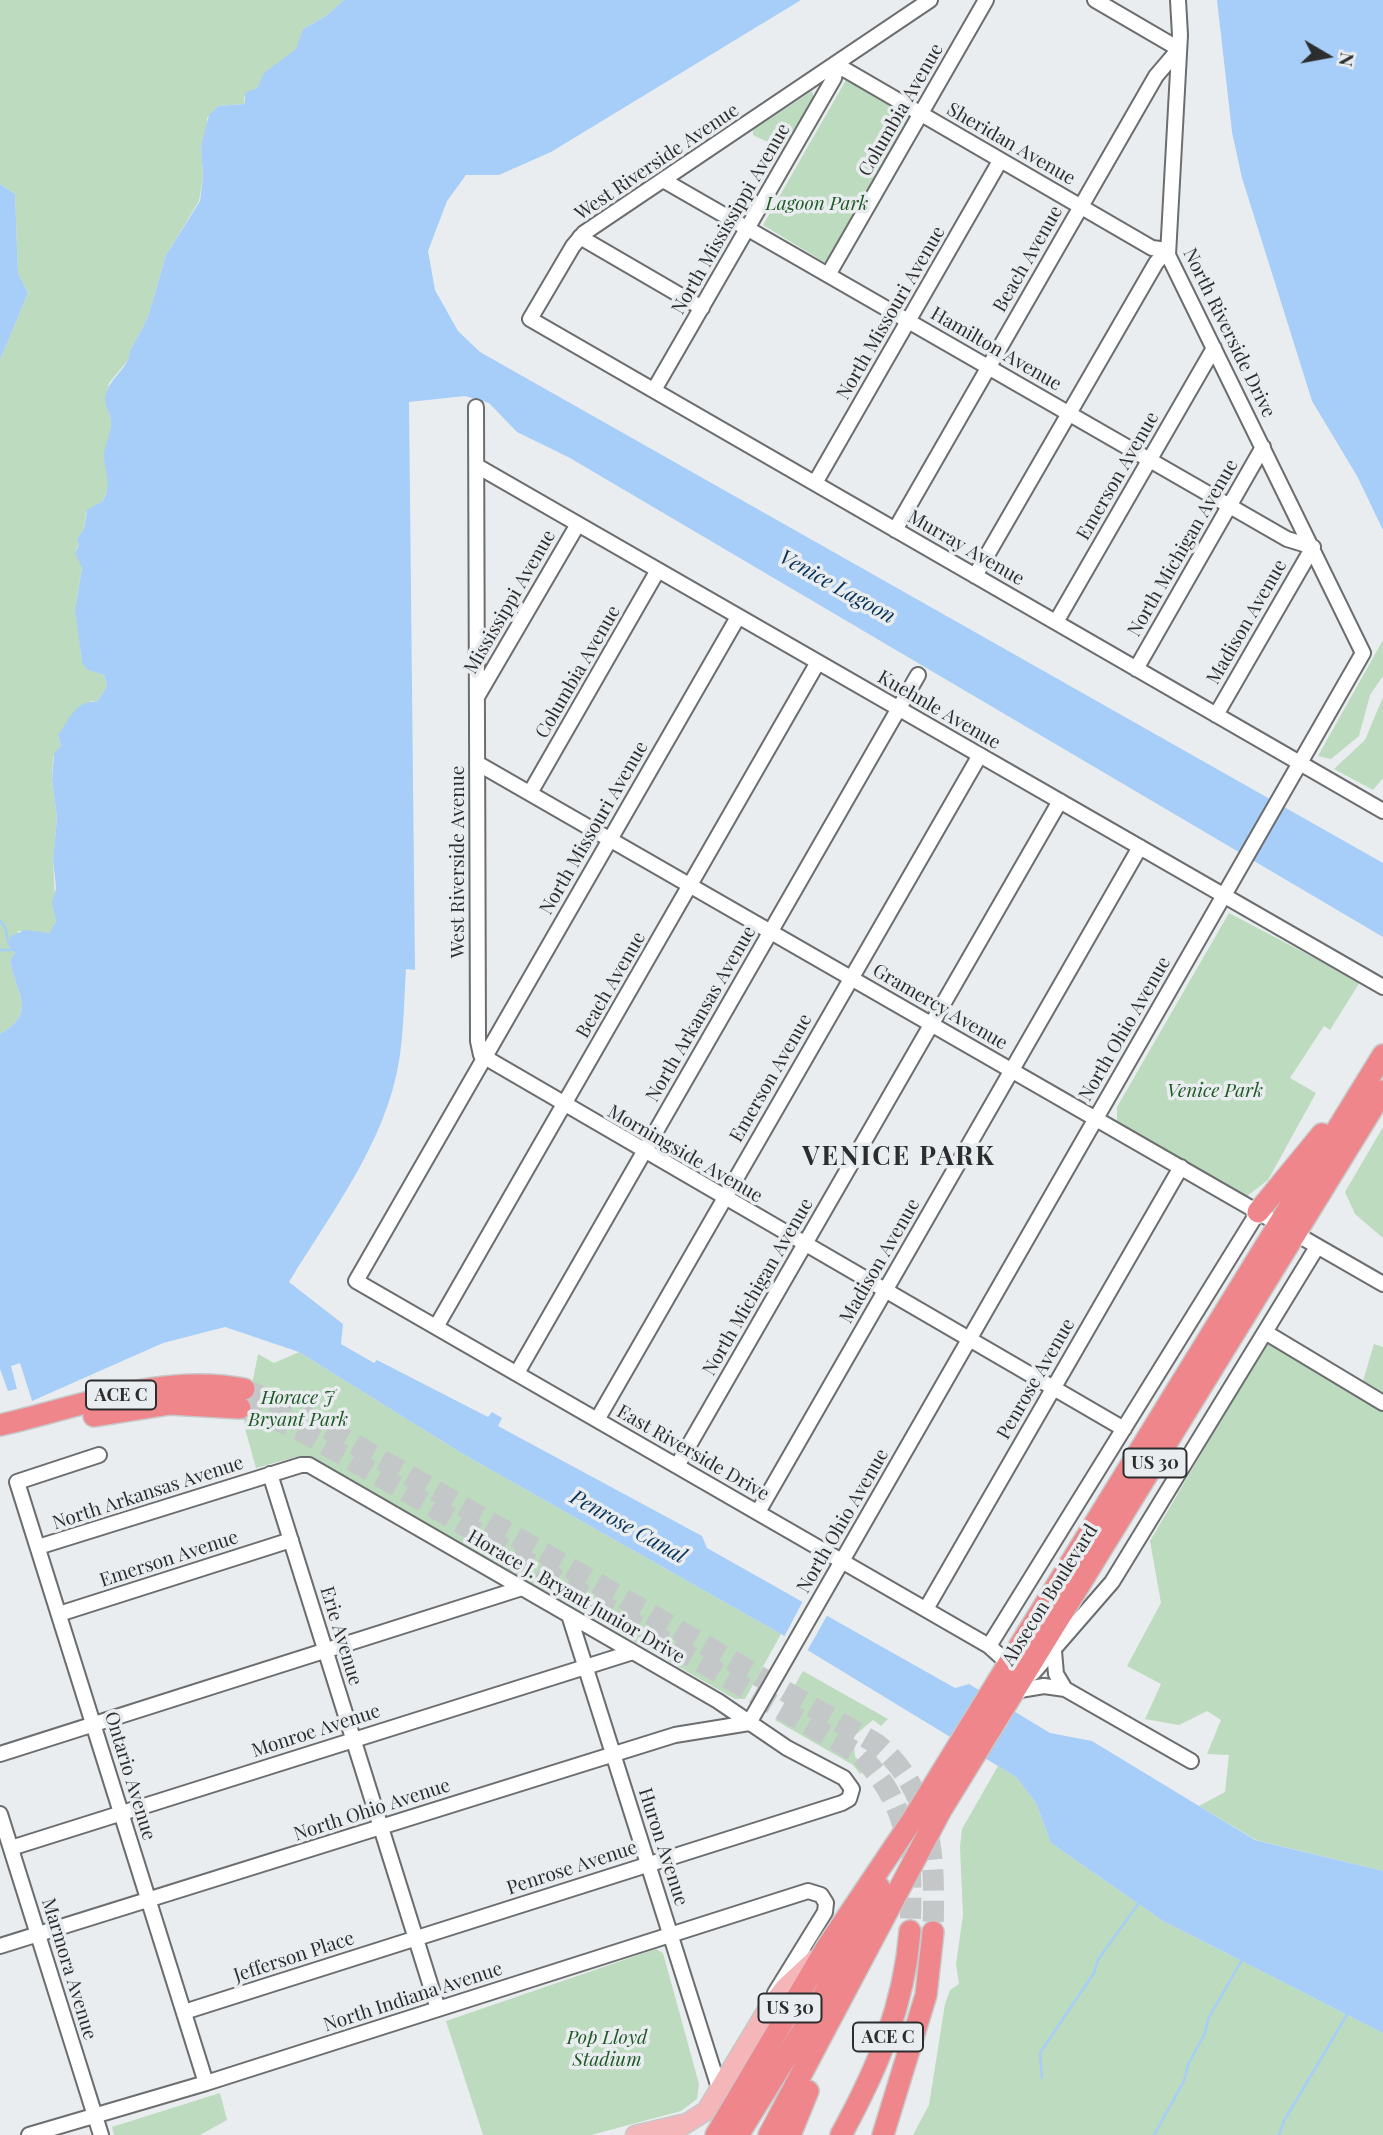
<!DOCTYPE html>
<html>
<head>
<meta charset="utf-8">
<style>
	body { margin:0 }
	#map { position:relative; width:1383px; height:2135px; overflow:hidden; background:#eaedef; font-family:"Playfair Display",serif }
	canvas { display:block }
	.north { position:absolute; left:1292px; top:21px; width:70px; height:70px; -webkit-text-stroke:5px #eaedef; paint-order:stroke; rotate:100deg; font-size:19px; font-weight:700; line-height:28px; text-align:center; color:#2c2d2e }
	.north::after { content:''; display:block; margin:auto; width:24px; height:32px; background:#2c2d2e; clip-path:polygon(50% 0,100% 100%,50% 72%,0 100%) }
</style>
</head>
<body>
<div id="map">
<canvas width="1383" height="2135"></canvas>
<div class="north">N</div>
</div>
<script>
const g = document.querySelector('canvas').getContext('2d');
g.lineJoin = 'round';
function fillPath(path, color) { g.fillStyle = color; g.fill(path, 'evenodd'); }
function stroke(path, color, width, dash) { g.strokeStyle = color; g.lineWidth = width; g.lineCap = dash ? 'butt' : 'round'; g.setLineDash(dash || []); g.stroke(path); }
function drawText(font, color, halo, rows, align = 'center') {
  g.font = font + ' "Playfair Display",serif'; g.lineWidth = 7; g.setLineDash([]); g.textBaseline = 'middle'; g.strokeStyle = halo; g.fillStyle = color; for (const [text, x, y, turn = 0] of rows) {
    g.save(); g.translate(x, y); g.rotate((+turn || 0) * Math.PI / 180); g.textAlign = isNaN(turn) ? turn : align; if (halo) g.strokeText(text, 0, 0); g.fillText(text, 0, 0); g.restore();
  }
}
fillPath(new Path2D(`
	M0 0H344L326 16 303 29 297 49 265 73 257 88 244 97 245 104 218 106 207 118V130L201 146 203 177 199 201 166 255 148 317 130 351V358L109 383 105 400 111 421 110 441 104 460 110 482 103 501 86 512 84 529 77 539 79 544 76 550 82 567 76 604 81 657 88 670 104 675 107 686 97 702 91 701 58 735 61 746 53 757 52 780 57 818 53 859 56 920 51 933 18 931 14 955 10 960C15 993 39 1012 0 1034V360L28 293 18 273 15 194 0 184Z
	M846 80 909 117 826 263 763 225Z
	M812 91 814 98 784 150 753 135V130Z
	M1383 640V676L1370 695 1359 736 1331 759 1318 756Z
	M1383 697V778L1373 790 1334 769 1365 740Z
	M1229 913 1360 982 1330 1030 1324 1026 1290 1078 1316 1093 1268 1180 1247 1196 1232 1190 1117 1121V1107Z
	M1383 1127V1238L1355 1214 1345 1192Z
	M1267 1342 1383 1410V1871L1256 1840 1199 1806 1225 1792 1229 1755 1207 1754 1221 1720 1207 1711 1179 1725 1145 1719 1161 1684 1127 1666 1161 1603 1150 1541Z
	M1374 1344 1383 1347V1394L1363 1381Z
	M299 1352 463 1454 781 1634 745 1699H735L317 1461 296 1457 256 1468 244 1425 258 1354 274 1363Z
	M803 1671 888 1719 881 1726 873 1720 853 1737 855 1756 866 1770 860 1774 853 1765 775 1720Z
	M998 1766 1016 1777 1036 1803 1051 1843 1163 1921 1383 2033V2135H913L929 2105 945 2004 950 1990 959 1984 956 1964 963 1915 960 1847 962 1829Z
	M656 1949 663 1953 699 2084 697 2099 681 2111 591 2135H483L446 2021Z
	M220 2093 227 2120 200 2135H114L112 2127Z`), '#bddbbe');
fillPath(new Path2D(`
	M344 0H801L551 152 499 175H466L447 201 428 251 435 290 458 331 480 352 1383 863V937L570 458 517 432 489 403 465 396 409 402 415 970 406 969C404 999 404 1031 399 1061 386 1142 331 1213 289 1282L343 1324 341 1344 374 1363 377 1360 488 1417 492 1412 502 1418 498 1426 702 1536 707 1548 955 1688 969 1684 1050 1733 1092 1741 1255 1840 1383 1871V2033L1163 1921 1051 1843 1036 1803 1016 1777 781 1634 463 1454 299 1352 225 1327 163 1343 32 1401 20 1363 11 1366 17 1389 8 1391 0 1369V1034C39 1012 15 993 10 960L15 953 9 944 11 936 25 930 50 933 56 921 52 903 56 888 53 859 57 818 52 780 54 754 61 746 58 735C68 722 76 699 97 702L107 686 104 675 88 670 82 663 75 610 82 568 75 553 79 545 77 539 84 529 87 510 103 501C113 480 105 477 104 458 103 447 112 434 111 421 110 413 105 407 105 399 106 379 130 369 130 351L148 317 166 255 200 201 203 177 201 146 209 115 218 106 245 104V93L257 88 264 73 296 49 303 29 326 16Z
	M1217 0H1383V530L1357 476 1312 401 1276 286 1242 178 1232 132Z
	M0 184 15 194 18 273 28 293 0 360Z`), '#a7cef8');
fillPath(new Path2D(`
	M804 1599 829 1612 806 1653 783 1639Z`), '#eaedef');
stroke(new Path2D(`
	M0 921C10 929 4 941 13 950H0
	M1042 2078 1040 2053 1094 1973 1098 1960 1138 1904
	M1154 2135 1184 2081 1188 2065 1205 2033 1208 2019 1242 1960
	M1279 2135 1284 2121 1348 2013`), '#a7cef8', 2.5);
stroke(new Path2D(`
	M244 1389 300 1413 877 1744C935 1792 935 1862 933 1932
	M240 1408 268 1416 305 1433 859 1754C912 1806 913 1861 910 1931`), '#c4c7c8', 21, [21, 10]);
const minor = new Path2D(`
	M930 0 584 233 573 246 530 319 1383 811
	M837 65 1152 248 1167 250
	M663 180 1287 539 1313 547 1216 715
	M580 237 702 308
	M828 275 986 0
	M654 390 834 78 837 65
	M476 407 478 1041 481 1055 1124 1429
	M477 466 1383 987
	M815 483 1000 161
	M895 530 1156 76 1179 49 1095 0
	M975 576 1156 263 1167 250
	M738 617 356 1281 989 1646 1008 1663
	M1056 622 1214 348
	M1136 669 1263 447
	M477 697 578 524
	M477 763 1383 1284
	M530 793 658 570
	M436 1327 818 662
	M1265 1332 1383 1403
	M517 1373 918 675
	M597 1420 980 755
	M99 1455 17 1482 206 2083
	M677 1466 1060 801
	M270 1474 438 2009
	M758 1512 1140 847
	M38 1547 301 1465H309L718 1701 787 1748 844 1778 852 1789 849 1799 842 1803 184 2012
	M926 1609 1181 1167
	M59 1614 291 1540
	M569 1615 720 2091
	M989 1646 1258 1212
	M1054 1651 1056 1674 1065 1689
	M1033 1673 1112 1582 1317 1247
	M1014 1691 1044 1686 1065 1689 1191 1761
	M0 1754 522 1588
	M0 1814 101 2135
	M11 1848 633 1652
	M0 1946 675 1735 749 1723 1363 653 1168 255 1180 35 1178 0
	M29 2135 206 2083 808 1891 821 1895 826 1903 825 1912 775 1993`);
const major = new Path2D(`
	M635 2135 682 2124
	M668 2135 706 2111 767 2010 785 1987 814 1960`);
const highway = new Path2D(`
	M1258 1212 1322 1134
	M94 1416 170 1404 240 1408
	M0 1425C80 1407 161 1373 244 1389
	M716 2135 827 1947 913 1819 1383 1055
	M738 2135 818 2006 879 1887
	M769 2135 941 1810 1383 1091
	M790 2135 808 2091
	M841 2135C877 2069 904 2007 910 1931
	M883 2135 926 1995 933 1932`);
stroke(minor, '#6b6d6f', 18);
stroke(major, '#c8c8c9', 21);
stroke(highway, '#c8c8c9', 24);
stroke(minor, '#fff', 14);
stroke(major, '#f5b6ba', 18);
stroke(highway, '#ef868c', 21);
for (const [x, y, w] of [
	[121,1395,70],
	[1155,1463,63],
	[790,2008,63],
	[888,2037,70]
]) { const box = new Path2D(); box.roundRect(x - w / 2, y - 14.5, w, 29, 5); g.fillStyle = '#eaedef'; g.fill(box); stroke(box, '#2c2d2e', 2); }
drawText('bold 18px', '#2c2d2e', null, [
	["ACE C",121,1395],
	["US 30",1155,1463],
	["US 30",790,2008],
	["ACE C",888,2037]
]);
drawText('19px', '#2c2d2e', '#eaedef', [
	["Columbia Avenue",901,110,-60],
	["Sheridan Avenue",1011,144,30],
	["West Riverside Avenue",657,162,-34],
	["North Mississippi Avenue",731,219,-60],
	["Beach Avenue",1028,259,-60],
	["North Missouri Avenue",891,313,-60],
	["North Riverside Drive",1229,333,64],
	["Hamilton Avenue",996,349,30],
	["Emerson Avenue",1118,476,-60],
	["Murray Avenue",966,548,30],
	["North Michigan Avenue",1183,548,-60],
	["Mississippi Avenue",510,602,-60],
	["Madison Avenue",1247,622,-60],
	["Columbia Avenue",578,672,-60],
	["Kuehnle Avenue",939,710,30],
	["North Missouri Avenue",594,828,-60],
	["West Riverside Avenue",458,862,-90],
	["Beach Avenue",611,985,-60],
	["Gramercy Avenue",940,1007,30],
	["North Arkansas Avenue",701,1014,-60],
	["North Ohio Avenue",1125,1029,-60],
	["Emerson Avenue",771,1078,-60],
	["Morningside Avenue",685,1154,30],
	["Madison Avenue",880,1261,-60],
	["North Michigan Avenue",758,1287,-60],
	["Penrose Avenue",1036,1379,-60],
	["East Riverside Drive",693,1453,30],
	["North Arkansas Avenue",148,1493,-18],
	["North Ohio Avenue",843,1521,-60],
	["Emerson Avenue",169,1559,-18],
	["Absecon Boulevard",1050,1595,-58],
	["Horace J. Bryant Junior Drive",576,1597,30],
	["Erie Avenue",341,1636,73],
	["Monroe Avenue",316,1731,-18],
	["Ontario Avenue",130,1776,73],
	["North Ohio Avenue",372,1810,-18],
	["Huron Avenue",663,1847,72],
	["Penrose Avenue",572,1868,-18],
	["Jefferson Place",294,1957,-18],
	["Marmora Avenue",69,1969,73],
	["North Indiana Avenue",413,1997,-18]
]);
drawText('italic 19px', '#1e5926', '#eaedef', [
	["Lagoon Park",817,204],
	["Venice Park",1215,1091],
	["Horace J",298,1398],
	["Bryant Park",298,1420],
	["Pop Lloyd",607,2038],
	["Stadium",607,2060]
]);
drawText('italic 21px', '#083359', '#eaedef', [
	["Venice Lagoon",837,587,29],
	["Penrose Canal",628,1527,29]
]);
g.letterSpacing = '2px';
drawText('bold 26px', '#2c2d2e', '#eaedef', [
	["VENICE PARK",899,1157]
]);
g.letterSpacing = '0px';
</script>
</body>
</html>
